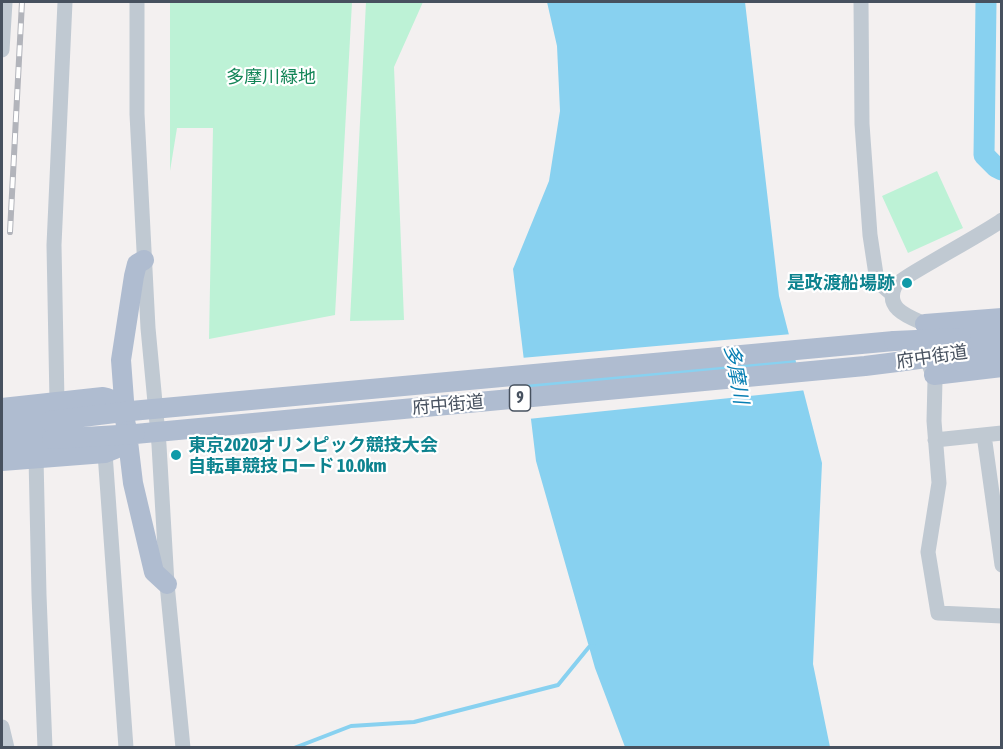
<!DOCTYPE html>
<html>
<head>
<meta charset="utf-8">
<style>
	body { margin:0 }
	#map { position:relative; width:1003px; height:749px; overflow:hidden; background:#f3f0f0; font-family:"Asap Condensed",sans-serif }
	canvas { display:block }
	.frame { position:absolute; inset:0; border:3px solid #47515f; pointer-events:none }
</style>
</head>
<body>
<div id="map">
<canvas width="1003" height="749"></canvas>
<div class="frame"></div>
</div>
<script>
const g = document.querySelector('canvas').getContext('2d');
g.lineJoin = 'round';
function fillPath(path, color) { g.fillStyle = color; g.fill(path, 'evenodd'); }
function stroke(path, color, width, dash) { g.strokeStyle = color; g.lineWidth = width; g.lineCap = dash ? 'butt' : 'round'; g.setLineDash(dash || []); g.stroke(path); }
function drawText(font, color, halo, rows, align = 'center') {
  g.font = font + ' "Asap Condensed","Noto Sans JP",sans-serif'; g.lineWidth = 4.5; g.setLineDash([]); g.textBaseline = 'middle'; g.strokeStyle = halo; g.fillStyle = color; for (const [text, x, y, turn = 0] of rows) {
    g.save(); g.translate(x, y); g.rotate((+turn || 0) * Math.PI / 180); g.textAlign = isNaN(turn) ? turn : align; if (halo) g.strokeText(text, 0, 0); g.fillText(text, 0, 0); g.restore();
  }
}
fillPath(new Path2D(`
	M170 2H352L335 315 209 339 213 128H177L170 171Z
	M366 2H423L394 67 404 320 350 321Z
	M937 171 963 228 908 253 882 196Z`), '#bdf2d6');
fillPath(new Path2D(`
	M547 2H745L779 296 822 463 813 664 830 747H625L595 668 536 461 513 269 549 181 560 111 557 46Z`), '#88d1f0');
fillPath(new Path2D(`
	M792 334 798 358 524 384 521 358Z
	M800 365 807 390 528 419 525 390Z`), '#f3f0f0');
stroke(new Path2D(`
	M294 748 351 726 414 722 558 685 589 647 594 646`), '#88d1f0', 4);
stroke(new Path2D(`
	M986 2 984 155 996 167 1002 170`), '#88d1f0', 21);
stroke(new Path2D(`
	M137 2V114L148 328 159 445 167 584 183 748
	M861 2 862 124 870 235 877 281 892 294
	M2 50 5 2
	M927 335 925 324C909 317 884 309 895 286 898 279 985 233 1002 220
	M930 367 935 380 934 421 939 483 928 552 938 613 1002 616
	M57 402 54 245 65 2
	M984 435 1002 565
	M935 440 1002 433
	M105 453 126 748
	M36 457 39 595 45 748
	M2 727 7 748`), '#c0c9d2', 15);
stroke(new Path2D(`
	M925 324 1002 318
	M961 338 1002 334
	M962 353 1002 348
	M934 375 1002 367
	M2 408 103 397C123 401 125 415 127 433L115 449 105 453 2 461
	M131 411 894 341
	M125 414 121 360 134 276 137 264 144 260
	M2 425 50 421
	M127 433 133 483 154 572 167 584
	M135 434 865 366 897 362
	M2 442 52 439`), '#afbcd0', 20);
const rail = new Path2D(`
	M10 232 22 2`);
stroke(rail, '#b2b4bb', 6);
stroke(rail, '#fff', 4, [11]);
stroke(new Path2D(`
	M894 341 961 338
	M897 362 962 353
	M50 421 131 411
	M52 439 135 434`), '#afbcd0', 20);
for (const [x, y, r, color] of [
	[907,283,6,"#0f9aa8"],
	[176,455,6,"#0f9aa8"]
]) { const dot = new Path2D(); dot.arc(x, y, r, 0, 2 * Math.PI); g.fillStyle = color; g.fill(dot); stroke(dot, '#fff', 2); }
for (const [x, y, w] of [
	[520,398,21]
]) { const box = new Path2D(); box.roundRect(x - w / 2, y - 13, w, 26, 4.5); g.fillStyle = '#fff'; g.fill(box); stroke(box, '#47515f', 1.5); }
drawText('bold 16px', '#47515f', null, [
	["9",520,398]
]);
drawText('18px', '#138557', '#fff', [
	["多摩川緑地",271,77]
]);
drawText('bold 18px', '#0d838f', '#fff', [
	["是政渡船場跡",895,283],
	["東京2020オリンピック競技大会",188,445,"left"],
	["自転車競技 ロード 10.0km",188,466,"left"]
], 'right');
drawText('18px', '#47515f', '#fff', [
	["府中街道",932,357,-8],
	["府中街道",448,405,-5]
]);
drawText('italic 20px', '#067eb3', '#fff', [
	["多摩川",736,374,80]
]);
</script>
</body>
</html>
